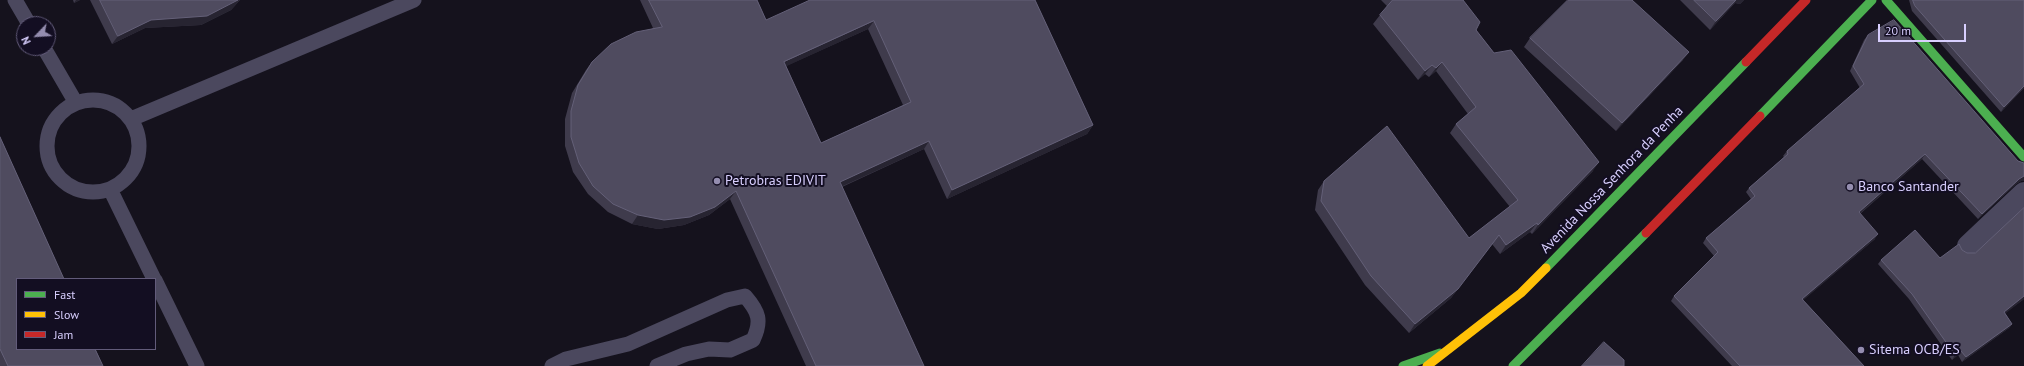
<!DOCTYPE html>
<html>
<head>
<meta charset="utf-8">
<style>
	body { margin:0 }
	#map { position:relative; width:2024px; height:366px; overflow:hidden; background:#15121d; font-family:"PT Sans",sans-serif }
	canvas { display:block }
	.legend { position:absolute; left:16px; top:278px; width:140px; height:72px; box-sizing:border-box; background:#130e22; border:1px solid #625b7a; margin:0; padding:5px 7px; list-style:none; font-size:12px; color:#d8cffe }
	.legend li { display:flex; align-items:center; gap:8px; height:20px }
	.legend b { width:20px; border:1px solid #625b7a }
	.north { position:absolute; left:16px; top:16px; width:40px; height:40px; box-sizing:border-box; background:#130e22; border:1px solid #625b7a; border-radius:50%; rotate:245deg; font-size:11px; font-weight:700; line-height:16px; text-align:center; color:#d8cffe }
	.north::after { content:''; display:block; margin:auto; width:14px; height:18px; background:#948daf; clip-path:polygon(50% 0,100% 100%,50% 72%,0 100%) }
	.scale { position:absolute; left:1878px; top:24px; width:88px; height:18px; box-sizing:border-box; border:2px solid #d8cffe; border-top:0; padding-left:5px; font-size:12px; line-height:14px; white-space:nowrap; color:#d8cffe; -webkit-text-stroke:3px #130e22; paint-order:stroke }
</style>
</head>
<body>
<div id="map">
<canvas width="2024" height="366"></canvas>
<ul class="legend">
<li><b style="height:5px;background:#4caf50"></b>Fast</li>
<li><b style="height:5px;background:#ffc107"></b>Slow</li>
<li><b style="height:5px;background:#c62828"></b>Jam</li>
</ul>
<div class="north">N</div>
<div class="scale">20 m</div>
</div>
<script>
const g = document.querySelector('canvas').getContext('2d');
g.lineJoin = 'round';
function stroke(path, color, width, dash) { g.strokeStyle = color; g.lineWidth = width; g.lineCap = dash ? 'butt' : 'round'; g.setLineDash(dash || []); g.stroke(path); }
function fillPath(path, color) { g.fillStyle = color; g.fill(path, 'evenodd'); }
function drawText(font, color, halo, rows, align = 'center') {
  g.font = font + ' "PT Sans",sans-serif'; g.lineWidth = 4; g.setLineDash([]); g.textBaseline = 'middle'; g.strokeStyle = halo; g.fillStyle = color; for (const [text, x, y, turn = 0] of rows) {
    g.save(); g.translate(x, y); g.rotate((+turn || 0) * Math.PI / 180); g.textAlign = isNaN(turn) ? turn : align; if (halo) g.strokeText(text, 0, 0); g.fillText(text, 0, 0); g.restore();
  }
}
stroke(new Path2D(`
	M15 0 29 24
	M44 48 76 103
	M47 146a46 46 0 1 1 92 0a46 46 0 1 1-92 0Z
	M131 119 414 0
	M110 189 154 279
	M155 280 197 366
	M552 366 566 359 628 344 727 300 745 296C759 312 762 321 753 340L730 350 709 349 686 354 657 366`), '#4b485e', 15);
stroke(new Path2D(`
	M1968 246 2024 193`), '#4b485e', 22);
stroke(new Path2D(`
	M1886 0 2024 157
	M1760 116 1872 0
	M1546 268 1746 62
	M1403 366 1440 353
	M1513 366 1646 233`), '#4caf50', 9);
stroke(new Path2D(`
	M1427 366 1521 293 1546 268`), '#ffc107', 9);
stroke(new Path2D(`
	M1746 62 1806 0
	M1646 233 1760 116`), '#c62828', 9);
fillPath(new Path2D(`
	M73 0H80L74 3Z
	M90 0H240L231 10 201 25 145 28 112 44Z
	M640 0H757L766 20 1035 0 1093 125 1087 134 947 199 924 149 842 187 924 366H806L730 199 709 215 684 225 658 229 632 224 608 212 588 194 573 172 565 146V119L572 93 586 70 592 62 653 28ZM868 29 903 105 821 143 786 66Z
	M1381 0H1463L1476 30 1494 53 1593 171 1532 234 1530 232 1500 254 1492 244 1451 298 1409 333 1365 285 1315 210 1318 190 1324 181 1469 238 1510 207 1450 133 1456 124 1468 114 1436 71 1429 77 1425 74 1418 80 1373 24 1387 6Z
	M1680 0H1744L1740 4 1735 3 1710 30Z
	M1909 0H2024V88L2001 112 1912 11Z
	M1868 35 2018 161 2024 163V181H2021L2016 184 1978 219 1922 159 1860 214 1875 239 1803 300 1864 366H1732L1671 301 1674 296 1714 256 1703 243 1706 238 1751 199 1746 192 1749 188 1784 157 1783 156 1787 151 1860 88 1850 71 1864 40Z
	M1530 38 1683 60 1616 131 1524 47Z
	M0 137 103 366H0Z
	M2024 208V299L2005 313 2012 324 2009 328 1962 362 1958 355 1952 360 1909 299 1878 264 1881 260 1940 258 1962 250 1967 253H1975Z`), '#3f3b4c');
fillPath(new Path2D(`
	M76 0H80L74 3Z
	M238 0H240L231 10 201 25 145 28 112 44 118 36 151 20Z
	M1736 0H1744L1740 4 1735 3 1710 30 1716 21Z
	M874 21 868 29 778 70 784 62Z
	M1689 52 1683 60 1616 131 1622 123Z
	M1442 62 1436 71 1429 77 1436 68Z
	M1432 65 1425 74 1418 80 1425 71Z
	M2024 86V88L2001 112 2004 107Z
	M1093 125 1087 134 947 199 952 190Z
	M929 141 924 149 834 190 840 182Z
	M1925 154 1922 159 1856 217 1859 212Z
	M1599 162 1593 171 1532 234 1538 225Z
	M2024 176V181H2021L2016 184 1978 219 1982 214 2019 179Z
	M736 191 730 199 709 215 684 225 658 229 632 224 638 215Z
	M1537 223 1530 232 1500 254 1506 245Z
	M1878 234 1875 239 1799 304 1802 299Z
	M1499 235 1451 298 1409 333 1415 324Z
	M2024 296V299L2001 317 2004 312Z
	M2012 324 2009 328 1962 362 1966 357Z
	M1961 351 1958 355 1952 360 1955 355Z`), '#272431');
const building = new Path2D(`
	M100 0H238L236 1 207 16 151 20 118 36Z
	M649 0H757L766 20 810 0H1035L1093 125 952 190 929 141 840 182 924 366H816L736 191 715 207 690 217 664 220 638 215 613 204 593 186 579 163 571 137V111L578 85 592 62 611 44 636 32 662 27ZM874 21 911 102 821 143 784 62Z
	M1393 0H1463L1480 22 1476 30 1494 53 1511 50 1599 162 1538 225 1537 223 1506 245 1499 235 1458 289 1415 324 1371 276 1321 201 1324 181 1387 126 1469 238 1518 200 1456 124 1476 107 1442 62 1436 68 1432 65 1425 71 1380 15Z
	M1568 0H1632L1689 52 1622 123 1530 38Z
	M1694 0H1736L1716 21Z
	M1913 0H2024V86L2004 107 1915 6Z
	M1894 20 2018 161 2024 163V176L2019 179 1982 214 1925 154 1859 212 1878 234 1802 299 1864 366H1740L1674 296 1718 252 1706 238 1755 196 1749 188 1788 154 1787 151 1864 84 1853 66 1868 35Z
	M0 137 64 279H17V349H95L103 366H8L0 349Z
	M2024 208V296L2004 312 2012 324 1966 357 1961 351 1955 355 1912 294 1881 260 1915 230 1940 258 1959 244 1962 250 1967 253H1975Z
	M1604 342 1624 360V366H1582Z`);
fillPath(building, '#4f4b5f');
stroke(building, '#646078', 1);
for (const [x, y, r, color] of [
	[717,181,4,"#948daf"],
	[1850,187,4,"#948daf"],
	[1861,350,4,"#948daf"]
]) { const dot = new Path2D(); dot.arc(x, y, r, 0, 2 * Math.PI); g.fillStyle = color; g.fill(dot); stroke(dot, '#130e22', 1.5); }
drawText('14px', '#d8cffe', '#130e22', [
	["Avenida Nossa Senhora da Penha",1612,180,-46]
]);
drawText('14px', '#d8cffe', '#130e22', [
	["Petrobras EDIVIT",725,181],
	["Banco Santander",1858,187],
	["Sitema OCB/ES",1869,350]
], 'left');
</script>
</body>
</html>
